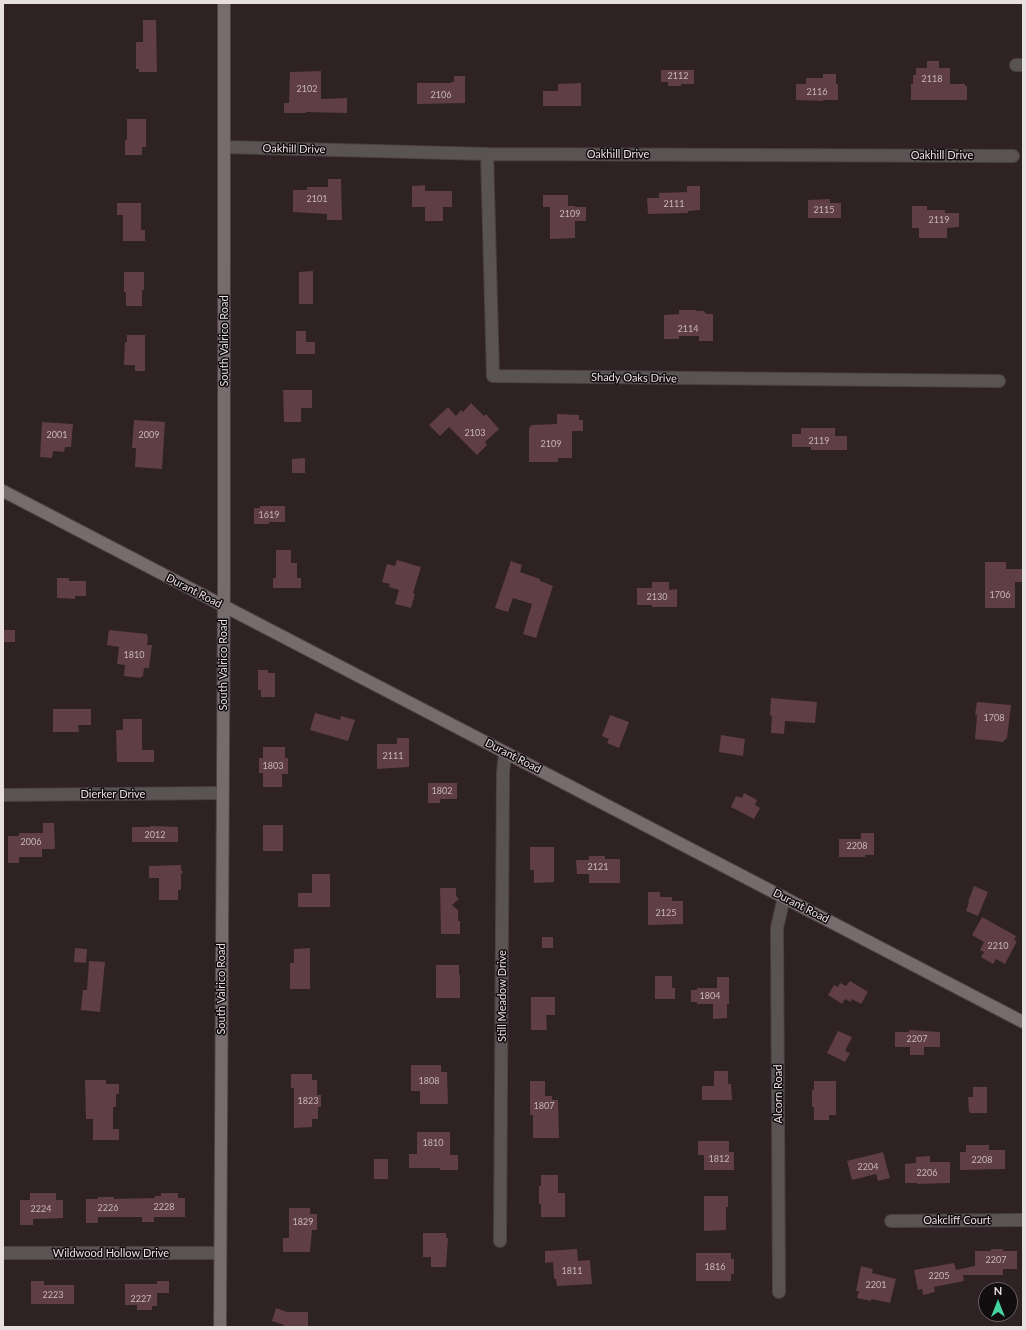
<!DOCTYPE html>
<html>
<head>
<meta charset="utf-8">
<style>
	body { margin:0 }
	#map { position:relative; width:1026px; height:1330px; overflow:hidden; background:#2e2224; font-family:Lato,sans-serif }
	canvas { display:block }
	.frame { position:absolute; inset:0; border:4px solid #e8dfe1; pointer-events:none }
	.north { position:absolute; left:978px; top:1282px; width:40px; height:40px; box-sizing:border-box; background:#120d0e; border:1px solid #686162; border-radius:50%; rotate:0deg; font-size:11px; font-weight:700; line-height:16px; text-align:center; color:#e8dfe1 }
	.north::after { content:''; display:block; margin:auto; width:14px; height:18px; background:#45d49f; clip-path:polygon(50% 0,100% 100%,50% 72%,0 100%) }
</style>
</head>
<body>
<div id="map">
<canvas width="1026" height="1330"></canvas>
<div class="frame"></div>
<div class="north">N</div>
</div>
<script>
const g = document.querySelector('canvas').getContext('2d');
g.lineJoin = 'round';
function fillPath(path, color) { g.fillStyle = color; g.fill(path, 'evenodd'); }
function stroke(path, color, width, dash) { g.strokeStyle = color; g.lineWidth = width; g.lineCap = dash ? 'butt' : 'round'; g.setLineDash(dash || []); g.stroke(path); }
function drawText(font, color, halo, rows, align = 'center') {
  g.font = font + ' Lato,sans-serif'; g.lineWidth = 3; g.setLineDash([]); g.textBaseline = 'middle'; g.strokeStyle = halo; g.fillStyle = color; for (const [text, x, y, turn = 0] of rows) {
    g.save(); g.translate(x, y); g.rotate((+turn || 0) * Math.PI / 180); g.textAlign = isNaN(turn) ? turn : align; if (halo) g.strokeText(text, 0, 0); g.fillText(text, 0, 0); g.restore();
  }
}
fillPath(new Path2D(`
	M143 20H156L157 72H139V69H136V42H143Z
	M927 61H939V68H950V84H965V86H967V100H911V84H913V75H916V68H927Z
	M661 70H694V84H681V86H668V82H661Z
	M321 71V99L347 98V113L306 112V113H284V103H289L290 72Z
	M823 74H836V84H838V100H823V101L796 100V84H806V78H823Z
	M454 76H465V103L417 104V83H451V82H454Z
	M581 83V106H543V91H558V84Z
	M127 119H146V147H142V155H125V140H127Z
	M328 179H341L342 220H327V214L293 212V190H307V187H328Z
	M425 185V191H452V207H443V221H425V207H412V186Z
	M687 186H700V210L688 211V213L648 214 647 198H659V193L687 192Z
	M543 195H568V206H575V207H586V221H575V238L550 239V207H543Z
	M830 199V203H841V218H808V200Z
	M117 203H141V230H145V241H123V215H117Z
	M912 206H927V210H945V213H959V227L947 228V238H919V228H912Z
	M313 271V304H299V272Z
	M124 272H144V290H142V306H126V292H124Z
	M679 310H696V311H703L707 314H713V341H699V336H679V339H664V315L679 314Z
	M296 331H306V342H315V354H296Z
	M127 335H145V371H135V365H124L125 342H127Z
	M283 390H312V408H301V422H284Z
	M471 403 484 416 486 414 499 429 485 442 487 445 477 455 449 427 440 436 429 425 448 407 456 416 461 410 463 412Z
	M557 414 579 415V420H583V431H572V458H558V462H529V427H531V425L557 424Z
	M134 420 165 422 162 469 135 467 136 448H132Z
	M42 422 73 424 71 447H65L64 452 53 451 52 458 40 457Z
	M801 428H835V436H847V450H811V447H792V434H801Z
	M305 458V473H292V459Z
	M260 506H285V522H269V524H254V508H260Z
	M276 550H291V563H297V578H301V588H273V578H276Z
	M397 560 421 567 413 593 415 594 411 608 395 604 399 590 389 587 390 584 382 582 387 564 395 566Z
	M511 561 522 565 520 572 540 579V581L553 586 536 638 523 634 532 604 513 598 508 612 495 608Z
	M985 562H1006V569H1023V582H1015V608H985Z
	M57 578H69V581H86V596H75V599L57 598Z
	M652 582H669V590L677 589V607H652V605H637V588H652Z
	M3 630H15V642H3Z
	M109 630 147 634V636H148L147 645H152L149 668H144L143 676H142L141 678 124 676 125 665 117 664 119 647 107 645Z
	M258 670H268V673H275V697H261V690H258Z
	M771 698 817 702 815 723 785 721 784 734 771 733 772 716 770 715Z
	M977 702 1011 705 1007 738 1003 742 975 739 977 715H975Z
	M53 709H91V725H78L79 732H53Z
	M315 713 340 720 341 716 355 720 348 741 310 730Z
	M610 715 629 722 619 748 607 743 609 739 602 736Z
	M123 719H142V750H154V762H117L116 730H123Z
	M721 735 745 739 743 756 719 752Z
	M397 738H409V767L377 769V744H397Z
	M263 747H285V758H288V774H282V787H263V773H259V758H263Z
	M428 783H457V799H440V803H428Z
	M744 793 757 800 755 805 760 808 754 819 731 807 736 796 742 798Z
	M43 823H54L55 849H42V857H19V863H8V836H19V833H43Z
	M263 825H283V851H263Z
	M150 826 178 827V842H132V827H150Z
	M861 833H874V855H865V857H839V839H861Z
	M530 847H554V882L534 883V870H530Z
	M589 856H605V859H620V883H589V874H577L576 860H589Z
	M181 865V870L183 872 181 874V890H178V900H159V878H149V866Z
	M312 874H330V907H298V893H312Z
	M974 886 988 892 978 916 966 911 969 903 968 902Z
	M440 888H456V896L459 899 452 905 458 910V921H460V934H441Z
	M648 892H660V897H672V901H683V924L648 925Z
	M982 917 1016 936 1014 940 1017 941 1005 964 996 959 993 964 981 957 984 952 980 950 984 942 972 935Z
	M542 937H553V948H542Z
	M75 948 87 949 86 963 74 962Z
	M310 948V989H290V963H294V949Z
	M89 961 105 962 100 1012 81 1010 83 990H87Z
	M436 965H459V975H460V998H436Z
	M655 976H672V988H675V999H655Z
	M717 977H729V1004H727V1018L713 1019V1004H697V1002H691V990H697V988H717Z
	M850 981 868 992 861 1004 852 999 851 1002 845 999 842 1004 828 995 834 985 838 987 840 983 846 986Z
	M531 997H555V1015H546L547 1030H531Z
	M909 1030 940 1032V1047H924V1055H910V1047H895V1032H909Z
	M838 1031 852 1037 845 1051 850 1053 845 1062 827 1053Z
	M411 1065H441V1072H447L448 1104H420V1091H411Z
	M714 1071H728V1084H731L732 1100H702V1086H714Z
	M291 1074H312V1080H317V1095H321V1107H318V1119H312V1127L294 1128V1088H291Z
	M85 1080H106V1084H119V1094H116V1107H113V1129H119V1140H93V1119H86Z
	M530 1081H545V1096H552V1100H558L559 1138H533V1115H530Z
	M814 1081H836V1115H829V1120H814V1107H812V1090H814Z
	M973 1087H987V1113H970V1112H969L968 1097H973Z
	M417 1132H450V1155H458V1170H440V1168H409V1154H417Z
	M698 1141H729V1152H734V1170H704V1155H698Z
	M966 1145H989V1150H1005V1169L960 1170V1152H966Z
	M883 1152 890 1178 878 1181 876 1174 852 1180 847 1161Z
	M930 1156V1162H950V1183L917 1184V1183H905V1164L916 1163V1157Z
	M374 1159H388V1179H374Z
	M541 1175H558V1193H565V1217H541V1204H539V1186H541Z
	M30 1193H56V1200H63V1218L33 1219V1225H20V1200H30Z
	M161 1193H178V1198H185V1217H154V1222H142V1217H98V1223H86V1199H98V1197H114V1199L155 1198V1196H161Z
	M704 1196H728V1207H726V1230L704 1231Z
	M289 1208H310V1214H317V1230H312L310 1252H283V1238H289Z
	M423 1233H446V1238H448L446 1267H431V1257H423Z
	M577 1249 578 1261 590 1260 592 1284 557 1286 556 1279H554L553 1262 545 1263V1251Z
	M991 1249H1003V1251H1017V1269H1003V1275H963L964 1281 934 1287 935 1292 923 1295 922 1289 918 1290 914 1270 954 1263 956 1270 975 1266V1251H991Z
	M696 1253H731V1259H734V1274H731V1281H696Z
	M861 1266 873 1269 872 1273 896 1279 890 1303 871 1299V1301L857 1298 859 1291H856Z
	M31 1281H44V1285H74V1304H31Z
	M157 1281H169V1293H157V1306H152V1310H137V1305H125V1284H157Z
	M276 1308 287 1312H308V1327H284V1325L272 1321Z`), '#5f3e45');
const street = new Path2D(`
	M1016 65H1023
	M224 147 487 154 1013 156
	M487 154 493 376 999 381
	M3 795 222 793
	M891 1221 1023 1220
	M500 1241 503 773 505 752
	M3 1253H220
	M779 1292 777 928 784 897`);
const secondary = new Path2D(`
	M3 491 1023 1022
	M220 1327 224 577V3`);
stroke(street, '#4c4042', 14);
stroke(secondary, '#4c4042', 14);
stroke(street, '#595354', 12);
stroke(secondary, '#766c6d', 12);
drawText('9px', '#c6b7ba', null, [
	["2112",678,76],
	["2118",932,79],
	["2102",307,89],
	["2116",817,92],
	["2106",441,95],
	["2101",317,199],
	["2111",674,204],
	["2115",824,210],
	["2109",570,214],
	["2119",939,220],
	["2114",688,329],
	["2103",475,433],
	["2001",57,435],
	["2009",149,435],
	["2119",819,441],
	["2109",551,444],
	["1619",269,515],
	["1706",1000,595],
	["2130",657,597],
	["1810",134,655],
	["1708",994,718],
	["2111",393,756],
	["1803",273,766],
	["1802",442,791],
	["2012",155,835],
	["2006",31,842],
	["2208",857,846],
	["2121",598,867],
	["2125",666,913],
	["2210",998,946],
	["1804",710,996],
	["2207",917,1039],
	["1808",429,1081],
	["1823",308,1101],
	["1807",544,1106],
	["1810",433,1143],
	["1812",719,1159],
	["2208",982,1160],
	["2204",868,1167],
	["2206",927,1173],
	["2228",164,1207],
	["2226",108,1208],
	["2224",41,1209],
	["1829",303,1222],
	["2207",996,1260],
	["1816",715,1267],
	["1811",572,1271],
	["2205",939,1276],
	["2201",876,1285],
	["2223",53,1295],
	["2227",141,1299]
]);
drawText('11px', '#e8dfe1', '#120d0e', [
	["Oakhill Drive",294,149,1],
	["Oakhill Drive",618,154],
	["Oakhill Drive",942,155],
	["South Valrico Road",224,341,-90],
	["Shady Oaks Drive",634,378,1],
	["Durant Road",194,591,27],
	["South Valrico Road",223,665,-90],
	["Durant Road",513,756,27],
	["Dierker Drive",113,794],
	["Durant Road",801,906,27],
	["South Valrico Road",221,989,-90],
	["Still Meadow Drive",502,996,-90],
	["Alcorn Road",778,1094,-90],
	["Oakcliff Court",957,1220],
	["Wildwood Hollow Drive",111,1253]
]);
</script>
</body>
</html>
